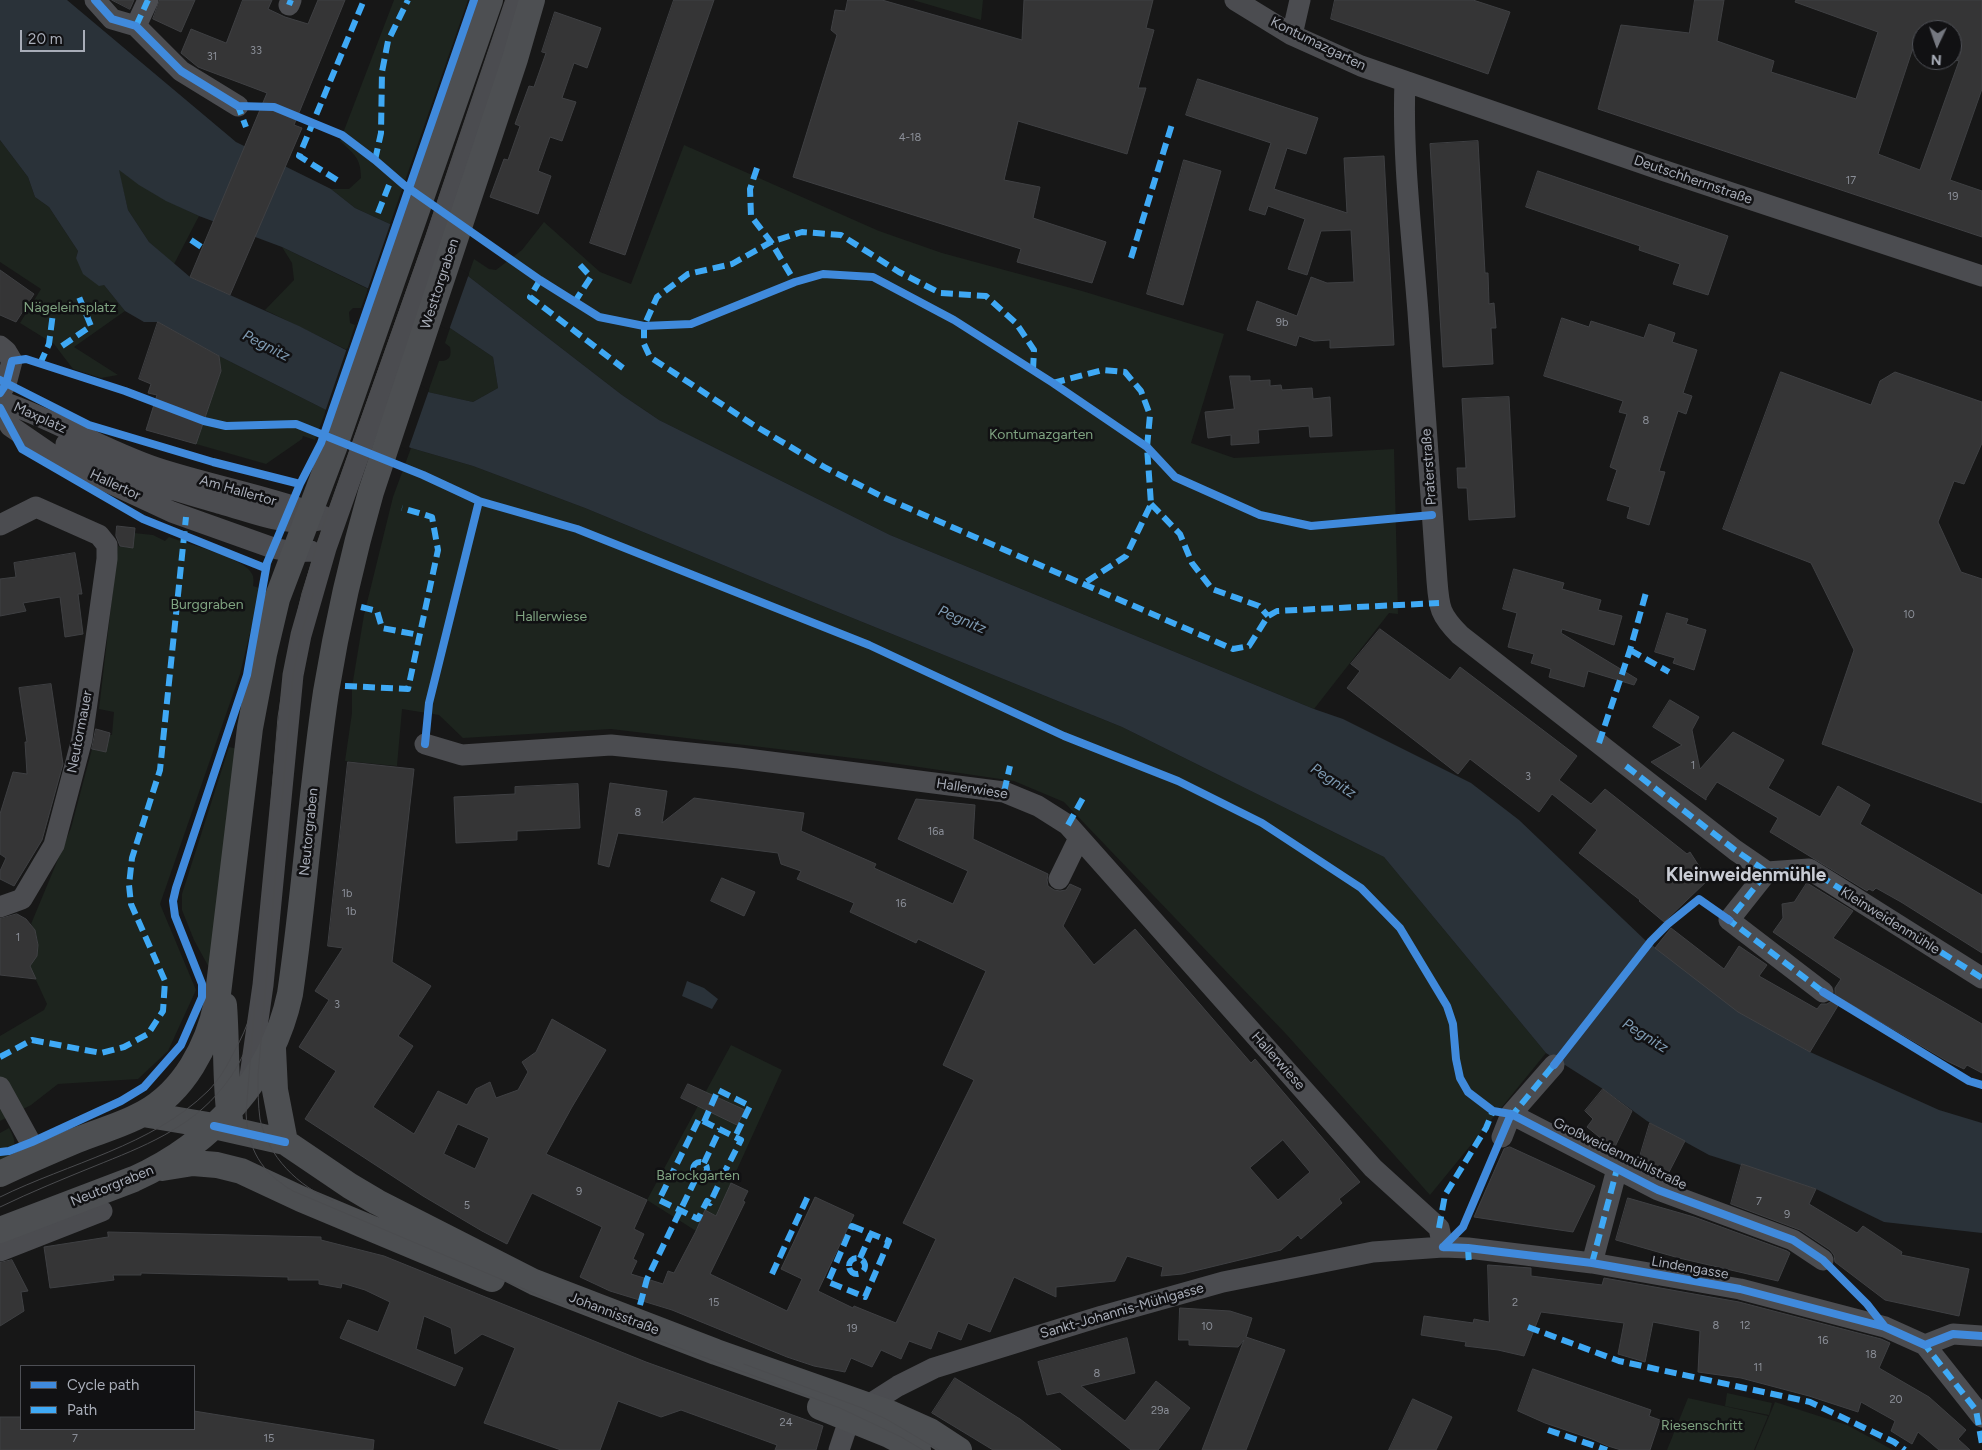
<!DOCTYPE html>
<html>
<head>
<meta charset="utf-8">
<style>
	body { margin:0 }
	#map { position:relative; width:1982px; height:1450px; overflow:hidden; background:#171717; font-family:Figtree,sans-serif }
	canvas { display:block }
	.legend { position:absolute; left:20px; top:1365px; width:175px; height:65px; box-sizing:border-box; background:#111113; border:1px solid #4d4f55; margin:0; padding:6px 9px; list-style:none; font-size:15px; color:#a8adb8 }
	.legend li { display:flex; align-items:center; gap:10px; height:25px }
	.legend b { width:25px; border:1px solid #4d4f55 }
	.north { position:absolute; left:1912px; top:20px; width:50px; height:50px; box-sizing:border-box; background:#111113; border:1px solid #4d4f55; border-radius:50%; rotate:183deg; font-size:14px; font-weight:700; line-height:20px; text-align:center; color:#a8adb8 }
	.north::after { content:''; display:block; margin:auto; width:18px; height:22px; background:#757880; clip-path:polygon(50% 0,100% 100%,50% 72%,0 100%) }
	.scale { position:absolute; left:20px; top:30px; width:65px; height:22px; box-sizing:border-box; border:2px solid #a8adb8; border-top:0; padding-left:6px; font-size:15px; line-height:18px; white-space:nowrap; color:#a8adb8; -webkit-text-stroke:4px #111113; paint-order:stroke }
</style>
</head>
<body>
<div id="map">
<canvas width="1982" height="1450"></canvas>
<ul class="legend">
<li><b style="height:6px;background:#408adc"></b>Cycle path</li>
<li><b style="height:6px;background:#3fa9f5"></b>Path</li>
</ul>
<div class="north">N</div>
<div class="scale">20 m</div>
</div>
<script>
const g = document.querySelector('canvas').getContext('2d');
g.lineJoin = 'round';
function fillPath(path, color) { g.fillStyle = color; g.fill(path, 'evenodd'); }
function stroke(path, color, width, dash) { g.strokeStyle = color; g.lineWidth = width; g.lineCap = dash ? 'butt' : 'round'; g.setLineDash(dash || []); g.stroke(path); }
function drawText(font, color, halo, rows, align = 'center') {
  g.font = font + ' Figtree,sans-serif'; g.lineWidth = 5; g.setLineDash([]); g.textBaseline = 'middle'; g.strokeStyle = halo; g.fillStyle = color; for (const [text, x, y, turn = 0] of rows) {
    g.save(); g.translate(x, y); g.rotate((+turn || 0) * Math.PI / 180); g.textAlign = isNaN(turn) ? turn : align; if (halo) g.strokeText(text, 0, 0); g.fillText(text, 0, 0); g.restore();
  }
}
fillPath(new Path2D(`
	M394 0H468L390 224 355 208 331 189H349L361 178C361 158 354 154 340 141Z
	M913 0H983L981 20Z
	M0 140 28 177 35 197 49 207 78 251 76 258 104 285 125 311 74 347 118 375 101 378 73 369 54 344 20 323 41 289 0 262Z
	M684 145 879 231 942 253 1082 291 1224 334 1191 443 1234 458 1394 449 1398 614 1389 613 1314 709 890 535 659 420 622 395 468 276 474 259 489 269 496 270 522 250 544 222 600 272 631 284Z
	M118 169C144 189 170 203 199 216L174 264 149 242 128 210Z
	M282 247 368 289 361 308H353L349 312 350 323 355 325 347 350 265 310 294 280 292 263Z
	M450 328 493 357 498 388 473 402 428 392 439 361C449 362 452 356 450 347L445 343Z
	M219 356 326 410 315 440 303 436 302 439 266 464 196 444 221 371Z
	M411 448 473 466 585 508 803 598 1122 727 1384 857 1546 1053 1430 1195 1287 1035 1064 802 1014 781 878 761 611 729 463 738 439 715 402 709 397 766 345 761 352 713V687L364 615 393 497Z
	M134 533 153 535 165 541 169 537C186 543 241 558 250 571 254 576 254 580 253 586L259 588 260 592 240 674 160 904 196 990 168 1051 138 1079 58 1084 31 1105 0 1121V1036L44 1010 47 1004 30 967C39 952 41 939 31 924L71 828 92 749 105 752 110 735H112L114 712 99 709 118 546 133 548Z
	M229 747 238 749 212 973 194 940 182 910V894Z
	M731 1045 782 1070 716 1216 705 1211 696 1231 647 1200Z
	M9 1128C15 1139 16 1143 12 1154L0 1162V1133Z
	M1727 1393 1772 1403 1769 1415 1725 1406Z
	M1688 1398 1768 1416 1754 1450H1667Z
	M1775 1402 1847 1425 1893 1450H1755Z`), '#1d241e');
fillPath(new Path2D(`
	M0 0H67L236 142 331 189 355 208 390 224 468 276 622 395 659 420 890 535 1314 709 1343 719 1471 783 1519 820 1645 940 1757 1022 1810 1052 1939 1110 1982 1123V1233L1884 1222 1816 1189 1709 1155 1647 1121 1603 1089 1546 1053 1384 857 1122 727 803 598 585 508 473 466 411 448 326 410 219 356 158 322H144L125 311 104 285 99 286 83 274 76 258 78 251 49 207 35 197 28 177 0 140ZM119 170 139 185 166 201 199 216 282 247 450 328 493 357 498 388 473 402 428 392 299 326 190 277 149 242 128 210Z
	M687 981 704 988 718 999 712 1009 682 996Z`), '#2a3239');
fillPath(new Path2D(`
	M391 222 469 274 449 330 367 291Z
	M347 348 429 390 408 450 325 412Z`), '#171717');
const building = new Path2D(`
	M112 0H134L130 9Z
	M160 0H195L181 32 153 19Z
	M243 0H272L268 9 285 17 308 24 318 0H345L294 125 302 128 230 295 190 277 267 93 198 67 181 53 191 29 226 43Z
	M674 0H714L625 255 590 243Z
	M848 0H882L1022 40 1024 0H1153L1146 28 1154 30 1138 88H1146L1127 154 1018 121 1004 180 1040 187 1033 218 1106 242 1092 283 1017 262 1021 249 793 177 837 35 831 30 835 10 845 11Z
	M1335 0H1473L1510 12 1488 74 1331 19Z
	M1695 0H1724L1717 41 1774 61 1771 72 1856 99 1878 32 1795 2 1796 0H1982V89L1950 180 1982 191V237L1598 109 1621 25 1689 33ZM1922 30H1952V59L1959 61 1920 170 1878 154 1914 45 1922 48Z
	M555 12 601 28 587 68 574 63 562 98 576 102 562 141 550 137 538 171 551 176 538 214 490 197 504 159 508 160 520 126 515 124 529 86 534 87 546 53 542 52Z
	M1198 79 1318 118 1306 154 1287 148 1274 189 1347 213 1344 158 1384 156 1394 345 1330 348V340L1314 341 1299 336 1296 346 1247 330 1257 301 1297 316 1311 277 1327 283 1354 282 1351 230 1321 231 1307 275 1288 269 1305 219 1268 206 1265 215 1249 210 1271 143 1186 115Z
	M1478 141 1485 273H1488L1489 304 1494 303 1496 328H1491L1493 364 1443 367 1430 144Z
	M1184 160 1221 171 1183 305 1147 294Z
	M1538 171 1728 236 1708 295 1673 284 1680 264 1639 250 1640 246 1526 207Z
	M0 270 34 294 16 322 0 315Z
	M1562 318 1589 327 1591 321 1644 338 1649 324 1675 333 1672 342 1697 350 1683 393 1692 396 1686 414 1678 411 1659 471 1665 472 1649 525 1627 518 1630 507 1607 500 1617 470 1610 467 1627 414 1619 412 1623 401 1544 376Z
	M158 322 219 356 221 371 196 444 146 430 157 395 148 393 151 384 139 379Z
	M1781 372 1871 405 1880 381 1895 372 1982 402V443L1964 484 1954 481 1938 522 1961 572 1982 579V803L1822 744 1854 650 1811 563 1723 529Z
	M1230 376H1250V381L1270 380V386L1281 385 1282 390 1312 388 1313 399 1330 397 1332 436 1310 437 1309 426 1258 430 1259 443 1231 445V435L1208 438 1205 412 1234 409Z
	M1509 397 1515 517 1469 520 1467 488H1458L1457 468H1466L1462 399Z
	M117 526 135 528 133 548 120 546 116 536Z
	M75 553 82 594H78L83 634 65 637 60 597 23 603 26 611 0 616V579L16 577 14 563Z
	M1514 569 1564 583 1562 589 1601 600 1598 610 1622 616 1614 645 1562 629 1561 633 1637 679 1634 685 1588 671 1584 687 1549 677 1551 669 1531 663 1534 654 1508 647 1517 613 1503 609Z
	M1667 613 1688 619 1686 624 1706 630 1694 670 1673 663 1675 658 1655 652Z
	M1380 629 1450 680 1460 667 1577 756 1559 780 1591 804 1605 789 1687 854 1690 852 1708 880 1664 922 1639 901 1640 900 1579 853 1597 830 1552 794 1539 812 1470 759 1458 774 1347 688 1360 671 1351 664Z
	M51 684 63 764 42 840 14 886 0 879V871L6 858 0 854V814L13 772 27 774 25 742H27L19 688Z
	M1670 700 1699 717 1692 730 1700 769 1733 732 1784 760 1768 788 1820 817 1838 786 1870 805 1860 824 1982 895V953L1901 902 1876 888 1873 891 1869 889 1867 891 1770 832 1778 818 1717 782 1706 798V800L1651 762 1682 745 1653 727Z
	M96 729 110 733 106 752 92 749Z
	M348 762 414 769 392 962 431 986 398 1036 413 1046 373 1107 414 1134 438 1091 467 1105 476 1089 490 1082 496 1098 518 1090 528 1072 522 1062 536 1052 552 1019 606 1050 572 1107 546 1154 647 1200 634 1229 644 1234 633 1259 637 1261 631 1274 663 1284 668 1271 674 1273 696 1231 705 1210 716 1216 731 1183 748 1191 743 1201 745 1202 710 1274 787 1311 802 1279 781 1269 815 1197 854 1215 818 1291 853 1308 854 1306 896 1323 936 1239 903 1223 974 1080 943 1065 986 971 918 939 916 943 850 912 854 903 797 879 801 871 781 864 778 853 618 833 609 867 598 864 610 783 667 791 662 823 694 798 804 813 801 831 876 864 874 868 953 904 968 871 898 839 916 799 975 805 973 839 1048 874 1047 880 1048 886 1054 890 1060 891 1066 890 1070 884 1081 889 1063 926 1094 965 1135 929 1251 1063 1255 1059 1360 1182 1339 1199 1342 1203 1301 1239 1298 1235 1281 1250 1182 1274 1161 1276 1163 1267 1127 1256 1115 1281 1056 1287V1297L1014 1277 990 1332 968 1323 961 1340 938 1331 931 1349 909 1341 901 1359 881 1350 872 1367 851 1358 845 1372 814 1366 787 1357 672 1310 610 1291 580 1277 602 1227 532 1193 507 1244 482 1231 423 1196 305 1119 336 1071 299 1047 329 1000 315 991 343 948 328 946ZM458 1124 489 1138 475 1169 444 1154ZM1283 1140 1310 1172 1278 1200 1250 1168Z
	M578 784 580 828 517 831V840L456 843 454 797 515 794V787Z
	M722 878 755 892 744 916 711 901Z
	M1807 883 1853 911 1833 938 1982 1024V1073L1967 1065 1964 1069 1947 1061 1842 999 1810 1052 1738 1012 1655 948 1671 928 1724 969 1739 946 1767 965 1759 976 1817 1009 1821 1004H1827L1833 1000 1835 994V988L1841 979 1773 932 1783 918 1782 904 1794 902Z
	M17 914 26 919 35 930 38 945 37 956 30 966 36 979 0 975V919Z
	M688 1084 745 1110 737 1125 681 1098Z
	M1603 1089 1632 1111 1614 1149 1587 1127 1593 1119 1585 1111Z
	M1650 1123 1685 1141 1667 1176 1638 1163Z
	M1510 1147 1595 1186 1573 1232 1474 1217 1504 1149Z
	M1742 1164 1816 1189 1809 1204 1857 1233 1863 1226 1902 1252 1901 1255 1969 1269 1959 1316 1885 1300 1835 1262 1834 1255 1830 1250 1800 1230 1731 1204Z
	M1628 1198 1694 1217 1787 1251 1790 1253 1778 1281 1679 1258 1616 1240Z
	M108 1232 321 1237V1240L384 1256 646 1362 823 1426 816 1450H775L777 1445 681 1410 661 1417 618 1401 600 1450H561L484 1423 515 1348 482 1334 455 1354 451 1328 424 1316 416 1349 463 1368 455 1386 340 1338 348 1320 378 1332 390 1302 365 1290 342 1283 341 1288 319 1284V1280H288V1277L141 1273V1275H113L114 1280 50 1288 44 1247 108 1237Z
	M12 1260 28 1291 21 1292 24 1311 0 1326V1263Z
	M1488 1265 1531 1268V1276L1602 1285 1604 1278 1739 1302 1881 1339 1890 1343 1879 1368 1929 1397 1966 1430 1958 1439 1970 1450H1939L1918 1432 1912 1444 1891 1431 1895 1421 1861 1402 1858 1412 1809 1396 1741 1378 1698 1372 1700 1331 1653 1322 1645 1362 1618 1354 1624 1323 1541 1312 1524 1356 1498 1350 1465 1346 1466 1342 1421 1335 1424 1316 1473 1323 1474 1319 1489 1322Z
	M1180 1308 1230 1311 1252 1318 1246 1337 1285 1350 1246 1450H1202L1244 1340 1238 1347 1189 1345V1340H1179Z
	M1127 1338 1135 1373 1081 1386 1125 1421 1156 1381 1190 1408 1158 1450H1131L1060 1392 1047 1395 1038 1362Z
	M1533 1369 1651 1410 1649 1416 1660 1420 1650 1450H1621L1608 1446 1592 1439 1545 1423 1518 1411Z
	M955 1378 1020 1419 1061 1450H993L932 1413Z
	M1413 1399 1452 1417 1436 1450H1389Z
	M194 1411 374 1440 373 1450H0V1417H21V1429H194Z`);
fillPath(building, '#353536');
stroke(building, '#3f4043', 1);
stroke(new Path2D(`
	M95 0 112 19 136 26 181 71 238 106
	M1235 0 1292 35 1361 66 1659 169 1982 276
	M289 5 291 0
	M136 26 148 0
	M1292 35 1300 0
	M1405 81C1402 158 1412 235 1418 312 1425 402 1430 491 1437 581 1439 608 1440 615 1460 635L1735 850 1767 872 1729 920 1823 992
	M0 346 6 351 12 361 6 384 0 393
	M0 401C54 419 103 450 157 468 212 486 270 496 325 517
	M0 408 10 426 58 459 172 512 273 548 293 552 311 551
	M66 444C111 473 171 489 222 504 252 512 288 528 319 520
	M0 525 36 507 99 535 107 545V559L82 739 54 845 22 899 0 907
	M425 744 462 755 611 745 739 758 1004 792 1038 806 1068 825 1373 1168 1439 1228 1443 1247
	M1767 872 1809 869 1982 978
	M1059 879 1079 838
	M249 1083 263 985 293 675 301 635 326 548 435 240 516 0
	M0 1087 38 1156
	M1511 1114 1658 1190 1793 1240 1823 1260
	M1502 1137 1511 1114 1554 1065
	M0 1251 102 1211
	M1592 1263 1617 1169
	M1925 1345 1953 1334 1982 1336
	M839 1450 845 1432 852 1419 859 1411 898 1386 934 1368 1102 1316 1223 1282 1373 1252 1443 1247 1468 1248 1592 1263 1740 1289 1885 1327 1925 1345 1982 1417`), '#4b4c50', 21);
stroke(new Path2D(`
	M224 1005C227 1043 225 1082 230 1120
	M273 1049 275 1090 285 1142
	M143 1114 214 1126 285 1142 350 1186 377 1202 534 1282 716 1352 892 1414 930 1431 959 1450
	M162 1168 193 1163 217 1165 241 1171 301 1199 492 1279
	M0 1174C25 1162 51 1151 77 1140 99 1131 123 1125 144 1113 184 1091 208 1046 217 1002L250 728 264 654 277 599 334 448 490 0
	M0 1230 134 1179C212 1144 272 1078 290 994 305 893 311 792 326 692 337 625 352 558 371 492L515 59 532 0
	M820 1407 889 1435 918 1450`), '#4d4f52', 26);
stroke(new Path2D(`
	M506 0 426 236 326 517 302 593 289 650 278 717 246 1113C248 1150 261 1172 293 1191L543 1297 840 1408 901 1437 923 1450
	M313 594 301 635 293 675 258 1075C258 1090 258 1105 260 1119 268 1157 298 1186 333 1201
	M0 1197C69 1163 152 1146 208 1091 220 1079 228 1064 235 1050 241 1039 247 1027 250 1015
	M0 1207C31 1192 63 1179 95 1166 142 1147 190 1129 223 1087 235 1073 242 1057 250 1041
	M744 1364 862 1408 886 1419 939 1450`), '#4b4c4f', 1);
stroke(new Path2D(`
	M289 5 291 0
	M136 26 148 0
	M241 106H238L246 127
	M375 160 381 133 382 72 388 41 408 0
	M757 168 750 189 751 216 771 242 795 282
	M337 180 299 156 364 0
	M378 213 389 185
	M191 240 203 248
	M1131 258 1172 124
	M540 280 530 297 623 368
	M574 303 591 277 580 265
	M62 346 91 326 77 292
	M40 364 49 344 53 313
	M1033 370 1034 350 1016 323 986 296 940 293 899 272 841 235 802 232 771 242 732 264 688 274 657 297 644 326V344L650 357 752 424 826 468 885 498 1233 649 1249 646 1268 616 1277 611 1439 603
	M1053 383 1103 370 1125 372 1141 391 1150 415 1147 447 1151 504 1126 556 1083 584
	M1151 504 1180 534 1192 563 1212 589 1259 606 1268 616
	M361 607 377 611 382 628 419 635
	M1630 650 1669 672
	M345 686 408 689 438 550 432 517 402 508
	M1599 743 1630 650 1647 589
	M1626 766 1735 850 1767 872 1729 920 1826 994
	M1004 792 1010 766
	M1068 825 1083 798
	M1767 872 1809 869 1982 978
	M0 1057 32 1040 101 1053 124 1047 148 1034 163 1011 165 981 131 904 129 885 132 858 160 770 186 517
	M1510 1118 1556 1062
	M704 1122 718 1090 750 1106 735 1137
	M693 1169a7 7 0 1 1 14 0a7 7 0 1 1-14 0Z
	M704 1163 720 1129
	M707 1172 721 1179 741 1140 699 1119 659 1200 698 1219 707 1201 710 1203 718 1186
	M852 1226 889 1241 865 1297 828 1282Z
	M1439 1228 1445 1195 1486 1128 1493 1111
	M1468 1248 1469 1265
	M849 1266a8 8 0 1 1 16 0a8 8 0 1 1-16 0Z
	M860 1258 871 1234
	M1592 1263 1617 1169
	M772 1274 809 1194
	M640 1305 647 1279 697 1176
	M1528 1327 1619 1361 1810 1402 1894 1442 1905 1450
	M1921 1344 1925 1345 1976 1410 1982 1444
	M1548 1430 1607 1450`), '#3fa9f5', 6, [12, 6]);
stroke(new Path2D(`
	M95 0 112 19 136 26 181 71 238 106 274 107 342 135 375 160 404 185 540 280 599 317 644 326 691 324 795 282 823 274 873 277 954 320 1053 383 1147 447 1175 477 1260 515 1311 526 1432 515
	M0 380 89 425 213 462 300 484
	M0 393 6 384 12 361 26 359 125 391 204 421 226 426 296 424 423 475 479 501 577 529 869 645 1064 736 1178 781 1262 823 1361 888 1400 928 1447 1006 1453 1024 1456 1059 1460 1078 1468 1092 1493 1111 1511 1114 1658 1190 1793 1240 1823 1260 1867 1304 1885 1327
	M0 408 22 449 143 519 265 568
	M425 744 429 703 479 501
	M1823 992 1969 1081 1982 1085
	M1554 1065 1651 941 1668 924 1699 899 1729 920
	M214 1126 285 1142
	M0 1152 9 1151 32 1142 121 1101 144 1087 181 1045 202 997V984L175 916 173 901 176 888 247 675 267 563 300 484 321 443 474 0
	M1443 1247 1468 1248 1592 1263 1740 1289 1885 1327 1925 1345 1953 1334 1982 1336
	M1443 1247 1463 1227 1511 1114`), '#408adc', 8);
drawText('11px', '#8b8f98', null, [
	["33",256,51],
	["31",212,57],
	["4-18",910,138],
	["17",1851,181],
	["19",1953,197],
	["9b",1282,323],
	["8",1646,421],
	["10",1909,615],
	["1",1693,766],
	["3",1528,777],
	["8",638,813],
	["16a",936,832],
	["1b",347,894],
	["16",901,904],
	["1b",351,912],
	["1",18,938],
	["3",337,1005],
	["9",579,1192],
	["7",1759,1202],
	["5",467,1206],
	["9",1787,1215],
	["15",714,1303],
	["2",1515,1303],
	["8",1716,1326],
	["12",1745,1326],
	["10",1207,1327],
	["19",852,1329],
	["16",1823,1341],
	["18",1871,1355],
	["11",1758,1368],
	["8",1097,1374],
	["20",1896,1400],
	["29a",1160,1411],
	["24",786,1423],
	["7",75,1439],
	["15",269,1439]
]);
drawText('14px', '#a8adb8', '#111113', [
	["Kontumazgarten",1318,44,26],
	["Deutschherrnstraße",1693,180,19],
	["Westtorgraben",440,284,-72],
	["Maxplatz",40,418,24],
	["Praterstraße",1429,467,-94],
	["Hallertor",115,485,25],
	["Am Hallertor",238,491,16],
	["Neutormauer",80,732,-79],
	["Hallerwiese",972,789,9],
	["Neutorgraben",309,832,-84],
	["Kleinweidenmühle",1890,921,32],
	["Hallerwiese",1278,1061,48],
	["Großweidenmühlstraße",1620,1154,26],
	["Neutorgraben",112,1186,-22],
	["Lindengasse",1690,1268,10],
	["Sankt-Johannis-Mühlgasse",1122,1311,-16],
	["Johannisstraße",614,1314,21]
]);
drawText('14px', '#7fa381', '#111113', [
	["Nägeleinsplatz",70,308],
	["Kontumazgarten",1041,435],
	["Burggraben",207,605],
	["Hallerwiese",551,617],
	["Barockgarten",698,1176],
	["Riesenschritt",1702,1426]
]);
drawText('italic 15px', '#7f9bb3', '#111113', [
	["Pegnitz",266,346,27],
	["Pegnitz",962,620,23],
	["Pegnitz",1333,781,33],
	["Pegnitz",1645,1036,32]
]);
drawText('bold 19px', '#c9ccd4', '#111113', [
	["Kleinweidenmühle",1746,875]
]);
</script>
</body>
</html>
